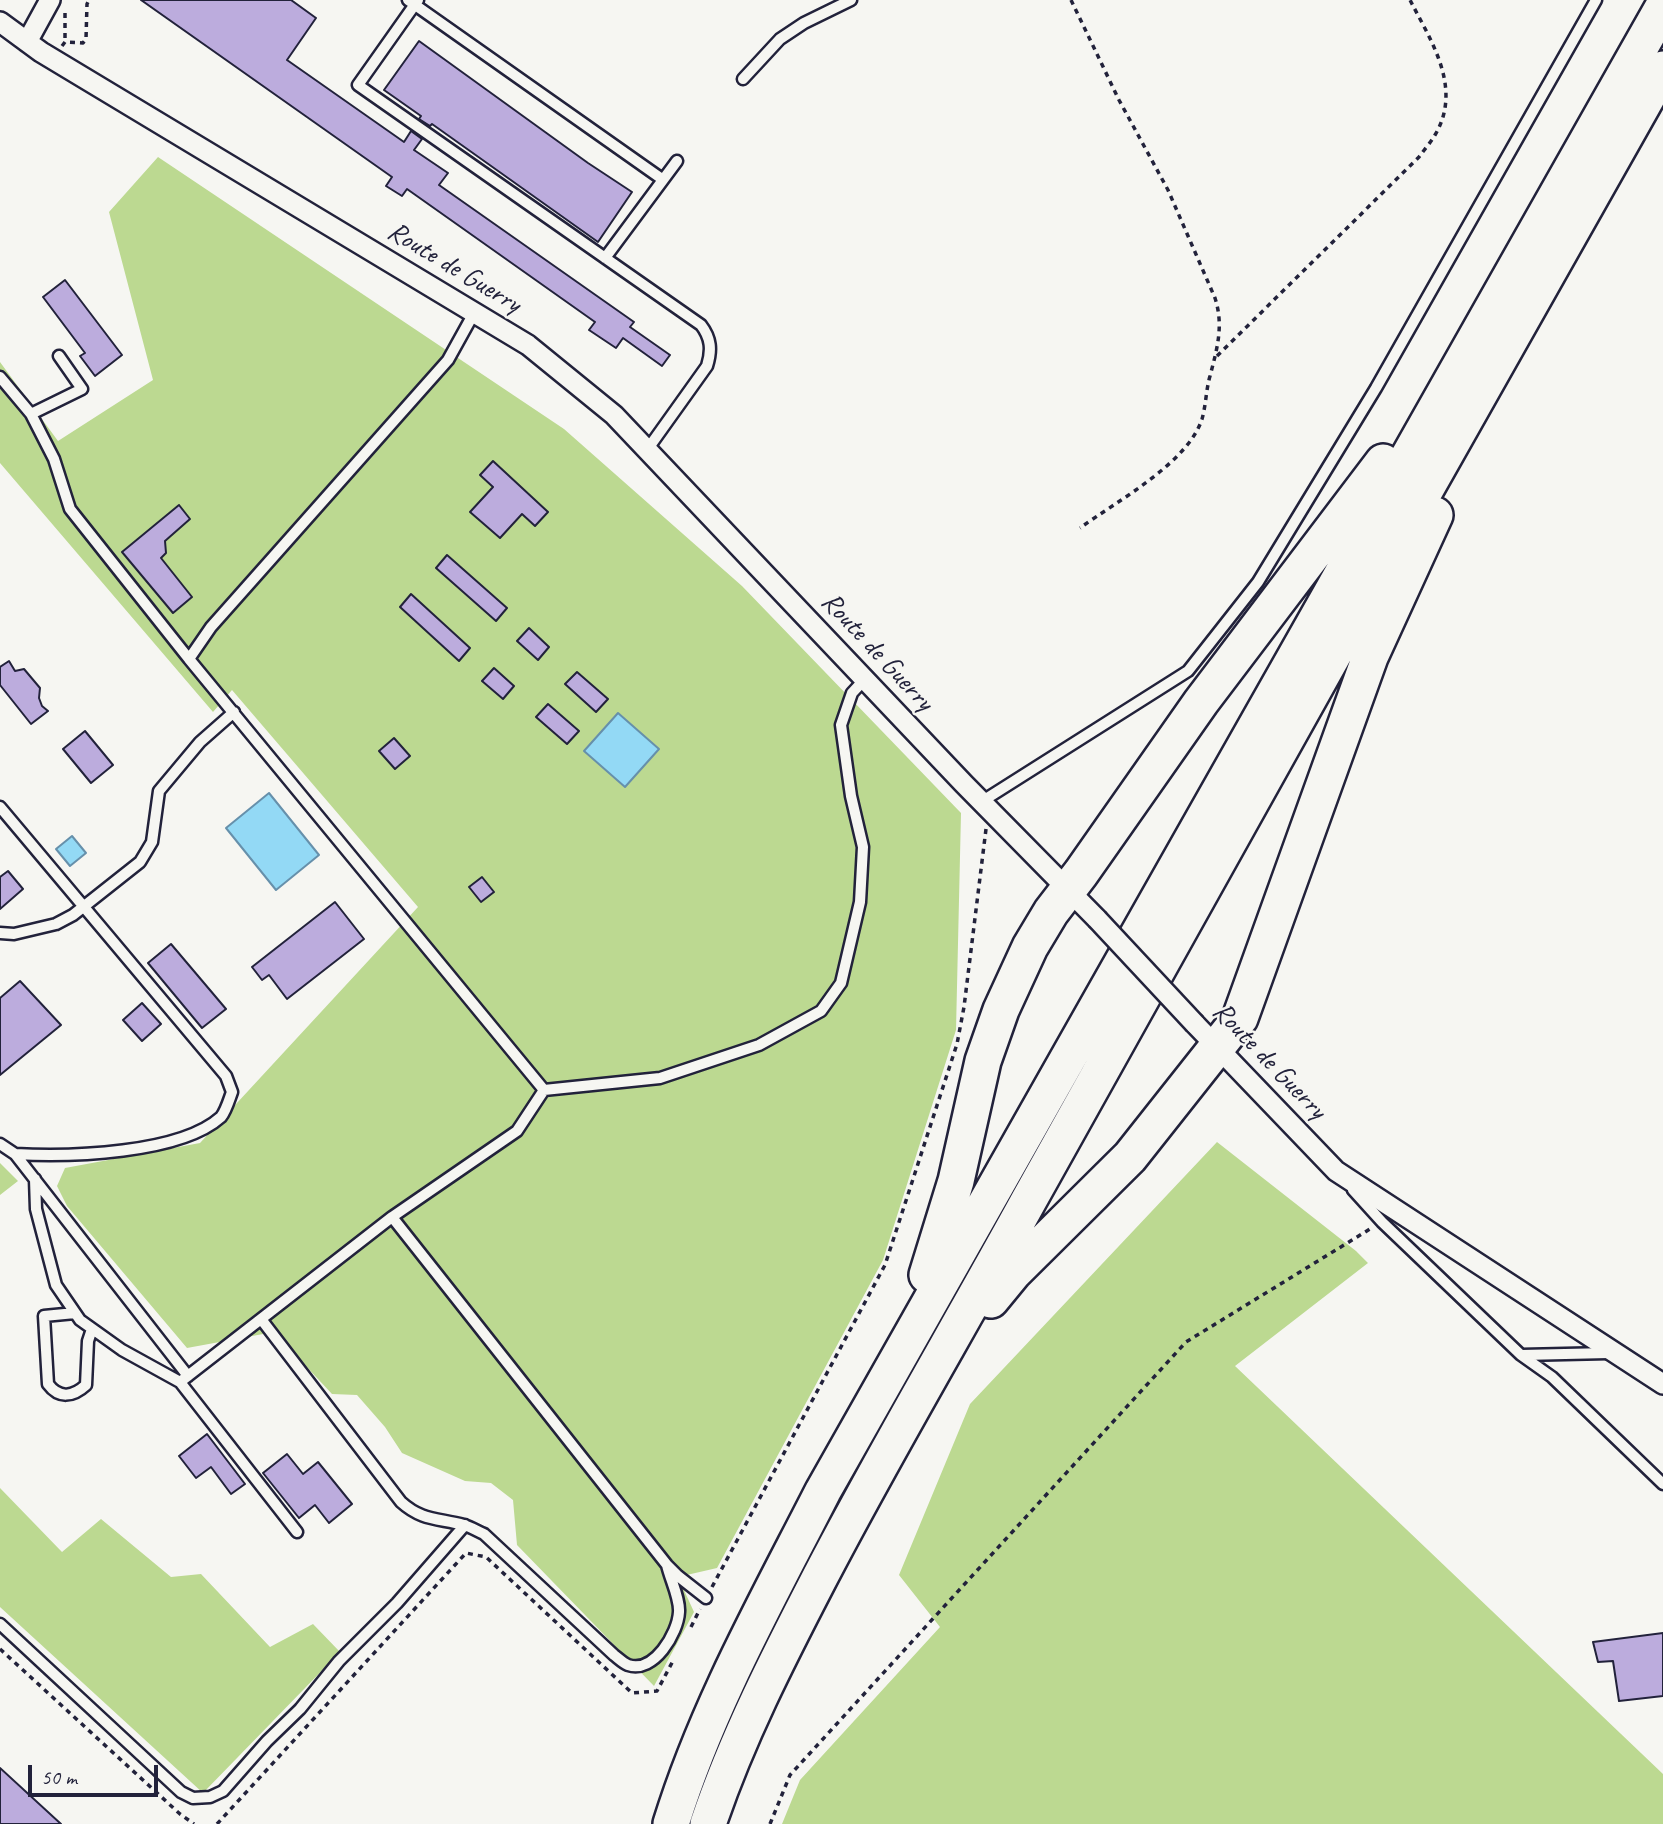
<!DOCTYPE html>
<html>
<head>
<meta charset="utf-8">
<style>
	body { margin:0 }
	#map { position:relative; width:1663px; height:1824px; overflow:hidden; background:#f6f6f2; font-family:Caveat,sans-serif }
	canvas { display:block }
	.scale { position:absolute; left:28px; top:1765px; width:130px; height:32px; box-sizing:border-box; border:4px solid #22223b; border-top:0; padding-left:9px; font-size:21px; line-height:24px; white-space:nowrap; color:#22223b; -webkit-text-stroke:5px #f6f6f2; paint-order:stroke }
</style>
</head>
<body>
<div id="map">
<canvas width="1663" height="1824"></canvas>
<div class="scale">50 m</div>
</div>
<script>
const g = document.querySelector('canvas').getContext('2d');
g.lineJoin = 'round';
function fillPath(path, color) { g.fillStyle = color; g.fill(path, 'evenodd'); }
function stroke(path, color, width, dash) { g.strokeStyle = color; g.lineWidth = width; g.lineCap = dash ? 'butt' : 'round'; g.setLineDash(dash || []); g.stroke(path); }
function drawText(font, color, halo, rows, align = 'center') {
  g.font = font + ' Caveat,sans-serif'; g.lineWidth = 5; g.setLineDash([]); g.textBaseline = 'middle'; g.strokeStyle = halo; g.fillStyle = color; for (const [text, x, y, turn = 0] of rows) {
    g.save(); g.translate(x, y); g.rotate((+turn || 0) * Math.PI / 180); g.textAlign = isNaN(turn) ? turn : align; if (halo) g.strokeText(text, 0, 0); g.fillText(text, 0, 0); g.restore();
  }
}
fillPath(new Path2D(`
	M158 157 564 429 742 586 961 813 956 1030 883 1260 717 1568 678 1577 694 1612 654 1686 517 1545 513 1500 491 1483 465 1481 402 1453 385 1427 357 1395 332 1394 274 1332 187 1348 67 1206 57 1186 65 1168 200 1143 418 907 232 690 213 712 0 463V362L58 441 153 380 109 212Z
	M1217 1142 1356 1251 1368 1263 1235 1366 1663 1774V1824H782L800 1780 940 1627 899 1575 970 1404Z
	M0 1163 18 1181 0 1195Z
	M0 1488 62 1552 101 1519 171 1577 201 1574 270 1647 313 1624 340 1652 203 1793 0 1607Z`), '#bcd991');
const water = new Path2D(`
	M618 713 659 749 625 787 584 751Z
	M269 793 319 855 276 890 226 828Z
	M72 836 86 853 70 866 56 849Z`);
fillPath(water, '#93d9f5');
stroke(water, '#6690ab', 2);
const building = new Path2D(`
	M141 0H291L316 18 287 60 404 142 411 131 422 139 414 150 448 173 439 185 634 322 630 327 670 355 662 366 623 338 616 348 589 330 595 322 407 189 402 196 386 186 392 177Z
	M419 41 588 163 632 192 598 242 432 124 430 126 419 119 421 116 384 90Z
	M65 280 122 355 95 376 80 356 85 353 43 297Z
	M493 461 548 512 535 526 522 514 500 538 470 512 493 487 480 475Z
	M179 505 190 519 165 541 166 553 161 558 192 597 173 613 122 552Z
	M447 555 507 608 496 621 436 568Z
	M411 594 470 648 459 661 400 607Z
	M529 628 549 647 538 660 517 641Z
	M9 661 15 671 24 669 40 688 39 698 42 706 48 711 31 724 0 685V667Z
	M494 668 514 686 503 699 482 681Z
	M577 672 608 699 596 712 565 684Z
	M548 704 579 731 567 744 536 717Z
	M85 731 113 765 91 783 63 749Z
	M394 738 410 756 395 769 379 751Z
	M8 871 23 889 0 909V877Z
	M482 877 494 892 481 902 469 887Z
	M335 902 364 939 287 999 269 975 262 980 252 967Z
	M171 944 226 1009 202 1028 148 963Z
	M20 981 61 1025 0 1075V998Z
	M142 1003 161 1024 142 1041 123 1020Z
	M207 1434 245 1484 231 1494 211 1467 196 1478 179 1456Z
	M287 1454 303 1474 318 1462 352 1504 329 1523 315 1505 299 1518 263 1473Z
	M1663 1633V1696L1619 1701 1613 1661 1598 1662 1593 1642Z
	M0 1768 61 1824H0Z`);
fillPath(building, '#bcacdd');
stroke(building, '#22223b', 2);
const lane = new Path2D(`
	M408 0 662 179
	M418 0 358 85 701 325C711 338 712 350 707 366L647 450
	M743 79 780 39 804 23 851 0
	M605 258 677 161
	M474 313 448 360 211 627 189 659 544 1090
	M0 377 31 414 54 459 70 509 189 659
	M31 414 82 389 59 356
	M981 802 1188 671 1258 582 1376 388 1596 0
	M0 807 226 1076 232 1092C229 1100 226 1111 221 1117 180 1154 69 1157 15 1154
	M0 933 14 934 56 924 73 915 140 862 152 842 159 791 200 742 234 712
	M0 1144 15 1154 188 1376
	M35 1179 36 1209 56 1285 80 1320 122 1350 180 1382 297 1532
	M1353 1190 1382 1222 1521 1355 1552 1377 1663 1484
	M392 1217 667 1565 678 1576 706 1598
	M75 1313 44 1316 48 1384C59 1399 73 1397 86 1385L88 1341 92 1329
	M261 1319 401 1502C422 1521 438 1518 464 1525 471 1527 477 1531 484 1534L614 1655C618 1658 623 1663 628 1665 654 1674 678 1633 679 1612 680 1598 670 1579 667 1565
	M1522 1355 1608 1353
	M180 1382 392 1217 517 1131 544 1090 660 1078 759 1045 821 1011 841 983 860 902 863 847 851 796 841 725 852 693 865 679
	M0 1624 181 1792 193 1798 210 1797 223 1791 267 1741 300 1709 339 1661 397 1603 465 1525`);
const street = new Path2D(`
	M0 22 41 52 528 345 614 415 964 784 1097 919
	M27 42 50 0
	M1195 1024 1336 1171 1663 1384`);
const highway = new Path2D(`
	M927 1275 956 1181 983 1061 1001 1010 1030 947 1051 912 1081 873 1201 702 1383 462
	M991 1300 1014 1272 1130 1157 1240 1018 1370 657 1435 515
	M671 1824C707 1707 768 1599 823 1491L1663 7
	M708 1824C737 1738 778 1658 820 1577 886 1450 960 1326 1029 1200 1238 822 1450 445 1663 69`);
stroke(lane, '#22223b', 15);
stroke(street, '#22223b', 24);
stroke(highway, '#22223b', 40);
stroke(new Path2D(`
	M1071 0 1119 100 1168 190 1215 298C1224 326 1217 349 1210 376 1206 390 1206 405 1202 419 1188 463 1117 501 1080 528
	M65 13V42
	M62 46 65 42 83 43 86 39 87 4 89 0
	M1217 356 1419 157C1424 150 1431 142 1435 135 1463 88 1431 41 1410 0
	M712 1587 885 1265 957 1044 964 1007 986 829
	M691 1627 700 1609
	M0 1649 180 1814 194 1824
	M217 1824 466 1553 486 1557 632 1693 657 1691 674 1659
	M770 1824 790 1775 1186 1342 1370 1229`), '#22223b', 3.5, [5, 5]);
stroke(lane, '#f6f6f2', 10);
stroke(street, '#f6f6f2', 19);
stroke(highway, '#f6f6f2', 35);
const streetBridge = new Path2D(`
	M1097 919 1195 1024`);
stroke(streetBridge, '#22223b', 24, []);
stroke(streetBridge, '#f6f6f2', 19);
drawText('28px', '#22223b', '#f6f6f2', [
	["Route de Guerry",454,268,31],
	["Route de Guerry",877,652,47],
	["Route de Guerry",1269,1061,46]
]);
</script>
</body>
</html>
